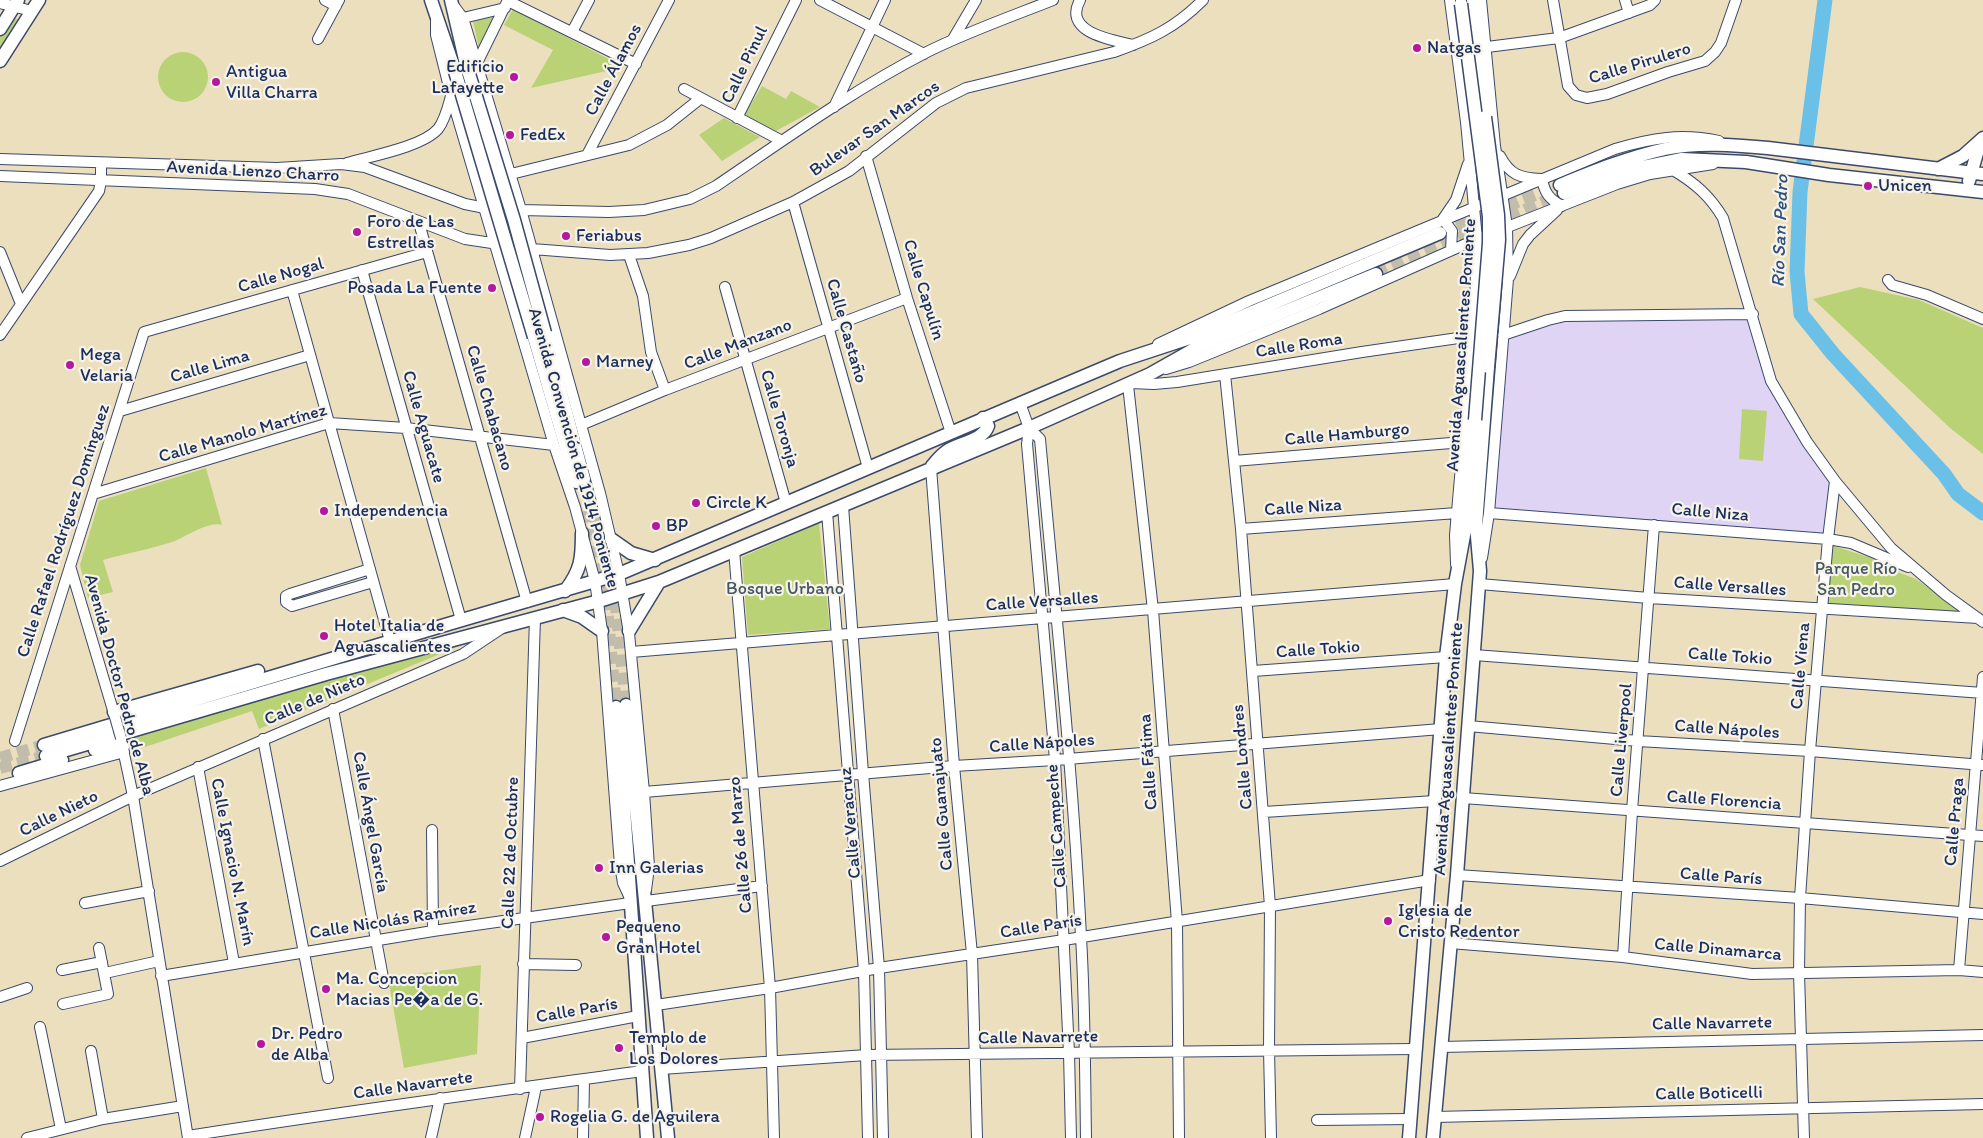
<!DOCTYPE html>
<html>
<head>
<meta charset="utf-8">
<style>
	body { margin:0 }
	canvas { display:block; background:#ecdfbd }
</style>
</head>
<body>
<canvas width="1983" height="1138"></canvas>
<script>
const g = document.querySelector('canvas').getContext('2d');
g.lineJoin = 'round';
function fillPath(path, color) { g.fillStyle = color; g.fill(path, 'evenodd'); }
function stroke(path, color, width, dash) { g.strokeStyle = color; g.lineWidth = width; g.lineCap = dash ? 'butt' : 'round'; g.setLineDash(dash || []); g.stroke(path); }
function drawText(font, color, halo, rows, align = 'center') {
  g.font = font + ' Itim,sans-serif'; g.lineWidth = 4.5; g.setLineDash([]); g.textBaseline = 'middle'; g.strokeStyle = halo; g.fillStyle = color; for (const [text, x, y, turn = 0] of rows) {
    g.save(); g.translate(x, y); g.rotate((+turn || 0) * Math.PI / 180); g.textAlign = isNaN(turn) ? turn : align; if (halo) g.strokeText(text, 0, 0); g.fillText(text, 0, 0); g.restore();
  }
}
fillPath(new Path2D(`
	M1753 314 1764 361 1835 481 1828 539 1489 513 1503 335 1548 320Z`), '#e0d4f4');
fillPath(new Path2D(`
	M513 9 624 67 531 88 553 50 504 25Z
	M497 16 479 49 473 21Z
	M12 18 21 20 0 54V37Z
	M158 77a25 25 0 1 1 50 0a25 25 0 1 1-50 0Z
	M762 86 786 99 791 91 820 107 776 131 744 115Z
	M724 118 760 137 722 161 699 135Z
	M1860 287 1919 300 1983 328V454L1950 428 1813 299Z
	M1742 409 1767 411 1763 461 1739 459Z
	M206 468 222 525C209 521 187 536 175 541 152 549 127 553 103 560L113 592 88 598 80 565 99 501Z
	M819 523 830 629 748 635 742 557Z
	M1831 545 1874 559 1887 568 1916 579 1964 613 1828 604Z
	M464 644 259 729 252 711 136 750 131 734Z
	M481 965 477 1054 404 1068 388 978Z`), '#bad276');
stroke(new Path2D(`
	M1825 0 1800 192 1797 272 1801 314 1833 354 1944 474 1958 494 1983 513`), '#6bc0e8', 15);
stroke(new Path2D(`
	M1440 233 1560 185
	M1376 274 1564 193
	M584 479 606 558 615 597 626 705
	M584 511 606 596 616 707
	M0 758 44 745
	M0 768 46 756`), '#c2bcaa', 12, [12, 6]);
const minor = new Path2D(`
	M325 0 336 6
	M820 0 924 54
	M1080 0C1062 33 1113 40 1133 45
	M1450 0 1466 122 1477 239 1475 305 1455 535 1456 564
	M1481 0 1495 146 1507 227 1508 279 1489 513 1482 558
	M1553 0 1568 86 1576 95 1587 98 1607 94 1668 72 1705 61 1715 52 1721 43 1736 0
	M1625 0 1629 13
	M508 1 636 64
	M0 3 32 11
	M454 6 463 18 521 210 600 493 619 574 629 633 644 792 649 867 646 890
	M463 18 505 8
	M436 21V35L451 95 554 445 575 507 595 581 602 631 620 865 623 883 629 896
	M572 32 589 0
	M318 39 339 0
	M953 39 976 0
	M1487 47 1559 38 1650 5 1655 0
	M476 65 508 0
	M684 89 782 141
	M834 107 885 0
	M737 118 796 0
	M587 155 669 0
	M866 156 907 298 951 433
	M1500 156C1510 175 1520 178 1541 179
	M0 159 277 168 341 164 365 167 465 204 485 208 521 210 609 212 644 210 690 199 716 186C784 140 853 90 927 52 967 32 1010 17 1053 0
	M347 163C371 156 422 147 438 129 445 120 448 107 451 96
	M1673 170C1695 183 1710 196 1723 218L1771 381 1807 442 1835 481 1891 548 1946 595 1983 622
	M511 174 629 145 667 125 701 98
	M0 176 315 189 348 194 465 239 532 249 610 255 648 253 689 245 711 238 793 202 849 171 936 103 966 88 1114 52C1151 39 1175 28 1203 0
	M1542 180C1545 193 1549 199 1562 206
	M793 202 868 468
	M419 223 527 602
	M1451 250 1452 231 1443 219 1456 200 1468 164
	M0 252 21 304
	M629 255 643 296 651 352 665 390
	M362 270 461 620
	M1510 276 1523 244 1530 235 1557 210
	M1888 280 1892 285 1927 295 1983 319
	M725 287 786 503
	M292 290 390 641
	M0 335 99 191 101 181V163
	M1503 335 1548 320 1565 316 1753 314
	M1158 344 1249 301 1615 149C1652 138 1681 133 1719 141
	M1166 369 1189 362 1319 309 1477 239 1617 184 1650 174 1713 164
	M1225 374 1241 529 1270 906 1269 1050 1271 1138
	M1131 383 1154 384 1177 382 1362 352 1472 336
	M1128 385 1153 610 1177 922 1179 1138
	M1020 403 1029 428 1040 439C1055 605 1073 771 1081 937 1085 1004 1085 1071 1086 1138
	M120 411 310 355
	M581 425 665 390 907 298
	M1029 428 1027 444 1055 760 1069 1053 1071 1138
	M1234 461 1463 442
	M931 468 954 766 972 954 977 1138
	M93 494 329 423 406 428 554 445
	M843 506 863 773 879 968 883 1138
	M827 512 864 971 868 1138
	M1489 513 1828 539 1851 543 1908 567
	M1241 529 1457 513
	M734 550 770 988 774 1138
	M70 566 115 717
	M370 569 290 594 286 596V602L292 606 373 582
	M1479 584 1649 598 1978 618
	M631 652 1455 584
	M1474 655 1983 693
	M1253 671 1446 657
	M333 709 384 983
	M1468 726 1638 741 1810 751 1983 765
	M263 739 328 1078
	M121 740 133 796 188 1138
	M15 741 144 332 427 252
	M198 767 234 963
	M0 786 124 752
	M644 792 954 766 1055 760 1441 729
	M1463 798 1983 836
	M1264 812 1435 801
	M432 830 433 931
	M0 861 133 796 463 654 502 628
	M1457 875 1800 898 1983 914
	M646 901 762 886
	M85 903 149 891
	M1450 943 1623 957 1752 974 1959 970 1983 972
	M1623 957 1632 811 1654 525
	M523 964 576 965
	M62 970 102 962
	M1959 970 1983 677
	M105 973 159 961
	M161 976 433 931 630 903
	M0 997 27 988
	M63 1004 108 994 99 948
	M656 1005 770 988 879 968 1064 940 1430 880
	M40 1027 61 1129
	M522 1038 638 1016
	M1441 1047 1983 1035
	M91 1051 103 1119
	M661 1069 867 1055 1415 1049
	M520 1089 535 618
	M1435 1117 1983 1104
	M1317 1120 1411 1119
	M188 1136C339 1112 491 1092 642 1071
	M27 1138 103 1119 183 1106
	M431 1138 440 1098
	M525 1138 536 1087
	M583 1138 584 1079
	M1804 1138 1799 973 1800 898 1810 751 1828 539 1835 481`);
const major = new Path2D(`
	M431 0 454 68
	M451 0 466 64
	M1473 0 1485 117
	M0 29 18 0
	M0 61 39 0
	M1938 169 1963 156 1983 138
	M1969 181 1977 153 1982 143
	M1560 185C1594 171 1629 157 1665 149 1698 142 1735 145 1768 148L1983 174
	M1564 193 1624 171 1682 159 1746 162 1829 175 1983 192
	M545 333 584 479
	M534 337 576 482
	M932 466C937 460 941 455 947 451 958 443 983 441 988 426L983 418
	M611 539 631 553 655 560
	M565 591C581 570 582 559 582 533
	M563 610 582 617 602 631
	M629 631 659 582
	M626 705 668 1138
	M616 707C628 850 637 994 647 1138
	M114 712 258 671
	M44 745C235 687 427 630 619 574L1068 383 1120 361 1193 337 1440 233
	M95 750 107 746 123 747
	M46 756 326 674 599 601 659 582 1029 428 1150 374 1198 347 1376 274
	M19 773 62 760
	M1409 1138 1446 657 1455 584 1465 530 1475 420
	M1433 1138 1457 875 1480 571 1476 525 1488 367`);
stroke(minor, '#3a496c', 12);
stroke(major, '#3a496c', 15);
stroke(minor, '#fff', 10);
stroke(major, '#fff', 12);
const minorBridge = new Path2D(`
	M115 717 121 738`);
const majorBridge = new Path2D(`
	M1461 4 1489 217V243L1475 420
	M466 64 514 220 545 333
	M454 68 534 337
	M1485 117 1498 215 1499 240 1488 367`);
stroke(minorBridge, '#3a496c', 12, []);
stroke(majorBridge, '#3a496c', 15, []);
stroke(minorBridge, '#fff', 10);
stroke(majorBridge, '#fff', 12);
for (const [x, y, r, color] of [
	[1417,48,5,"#b5179e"],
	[514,77,5,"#b5179e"],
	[216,82,5,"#b5179e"],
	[510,135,5,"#b5179e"],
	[1868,186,5,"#b5179e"],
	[357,232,5,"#b5179e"],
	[566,236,5,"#b5179e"],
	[492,288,5,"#b5179e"],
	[586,362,5,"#b5179e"],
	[70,365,5,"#b5179e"],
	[696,503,5,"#b5179e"],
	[324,511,5,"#b5179e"],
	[656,526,5,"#b5179e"],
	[324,636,5,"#b5179e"],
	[599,868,5,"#b5179e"],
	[1388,921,5,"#b5179e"],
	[606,937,5,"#b5179e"],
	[326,989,5,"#b5179e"],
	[261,1044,5,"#b5179e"],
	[619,1048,5,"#b5179e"],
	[540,1117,5,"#b5179e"]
]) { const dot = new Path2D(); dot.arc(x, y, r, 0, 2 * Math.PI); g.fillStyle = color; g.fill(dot); stroke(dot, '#f7f3e8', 2); }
drawText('18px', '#1b2f5e', '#f7f3e8', [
	["Natgas",1427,48],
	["Edificio",504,67,"right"],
	["Lafayette",504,88,"right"],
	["Antigua",226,72],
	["Villa Charra",226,93],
	["FedEx",520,135],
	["Unicen",1878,186],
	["Foro de Las",367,222],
	["Estrellas",367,243],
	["Feriabus",576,236],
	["Posada La Fuente",482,288,"right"],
	["Mega",80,355],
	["Velaria",80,376],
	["Marney",596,362],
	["Circle K",706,503],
	["Independencia",334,511],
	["BP",666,526],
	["Hotel Italia de",334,626],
	["Aguascalientes",334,647],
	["Inn Galerias",609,868],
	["Iglesia de",1398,911],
	["Cristo Redentor",1398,932],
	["Pequeno",616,927],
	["Gran Hotel",616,948],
	["Ma. Concepcion",336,979],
	["Macias Pe�a de G.",336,1000],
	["Dr. Pedro",271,1034],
	["de Alba",271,1055],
	["Templo de",629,1038],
	["Los Dolores",629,1059],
	["Rogelia G. de Aguilera",550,1117]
], 'left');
drawText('18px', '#1b2f5e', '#f7f3e8', [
	["Calle Pirulero",1640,64,-17],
	["Calle Pinul",745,65,-64],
	["Calle Álamos",614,70,-62],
	["Bulevar San Marcos",875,129,-35],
	["Avenida Lienzo Charro",253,172,3],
	["Calle Nogal",281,276,-16],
	["Calle Capulín",923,290,73],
	["Calle Castaño",846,331,74],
	["Calle Manzano",738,345,-21],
	["Avenida Aguascalientes Poniente",1462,345,-86],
	["Calle Roma",1299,346,-9],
	["Calle Lima",210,367,-16],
	["Calle Chabacano",489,408,74],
	["Calle Toronja",779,419,74],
	["Calle Aguacate",423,427,74],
	["Calle Manolo Martínez",243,434,-16],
	["Calle Hamburgo",1347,435,-5],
	["Avenida Convención de 1914 Poniente",573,448,74],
	["Calle Niza",1303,508,-4],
	["Calle Niza",1710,513,5],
	["Calle Rafael Rodríguez Domínguez",64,531,-72],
	["Calle Versalles",1730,587,4],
	["Calle Versalles",1042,602,-4],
	["Calle Tokio",1318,650,-4],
	["Calle Tokio",1730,657,4],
	["Calle Viena",1801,666,-85],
	["Avenida Doctor Pedro de Alba",119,685,75],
	["Calle de Nieto",315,700,-23],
	["Calle Nápoles",1727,730,4],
	["Calle Liverpool",1622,740,-85],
	["Calle Nápoles",1042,744,-4],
	["Avenida Aguascalientes Poniente",1449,749,-86],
	["Calle Londres",1243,757,-95],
	["Calle Fátima",1149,762,-94],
	["Calle Florencia",1724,801,4],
	["Calle Guanajuato",942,804,-95],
	["Calle Nieto",59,814,-26],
	["Calle Ángel García",370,822,80],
	["Calle Praga",1955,822,-85],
	["Calle Veracruz",851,823,-95],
	["Calle Campeche",1057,826,-94],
	["Calle 26 de Marzo",741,845,-95],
	["Calle 22 de Octubre",511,853,-88],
	["Calle Ignacio N. Marín",232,862,79],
	["Calle París",1721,877,4],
	["Calle Nicolás Ramírez",393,921,-9],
	["Calle París",1041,927,-9],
	["Calle Dinamarca",1718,950,5],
	["Calle París",577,1011,-10],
	["Calle Navarrete",1712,1024,-1],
	["Calle Navarrete",1038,1038,-1],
	["Calle Navarrete",413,1086,-8],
	["Calle Boticelli",1709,1094,-1]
]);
drawText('18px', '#435864', '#f7f3e8', [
	["Parque Río",1856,569],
	["San Pedro",1856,590],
	["Bosque Urbano",785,589]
]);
drawText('italic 19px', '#2f5380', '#f7f3e8', [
	["Río San Pedro",1781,231,-88]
]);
</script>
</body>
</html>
